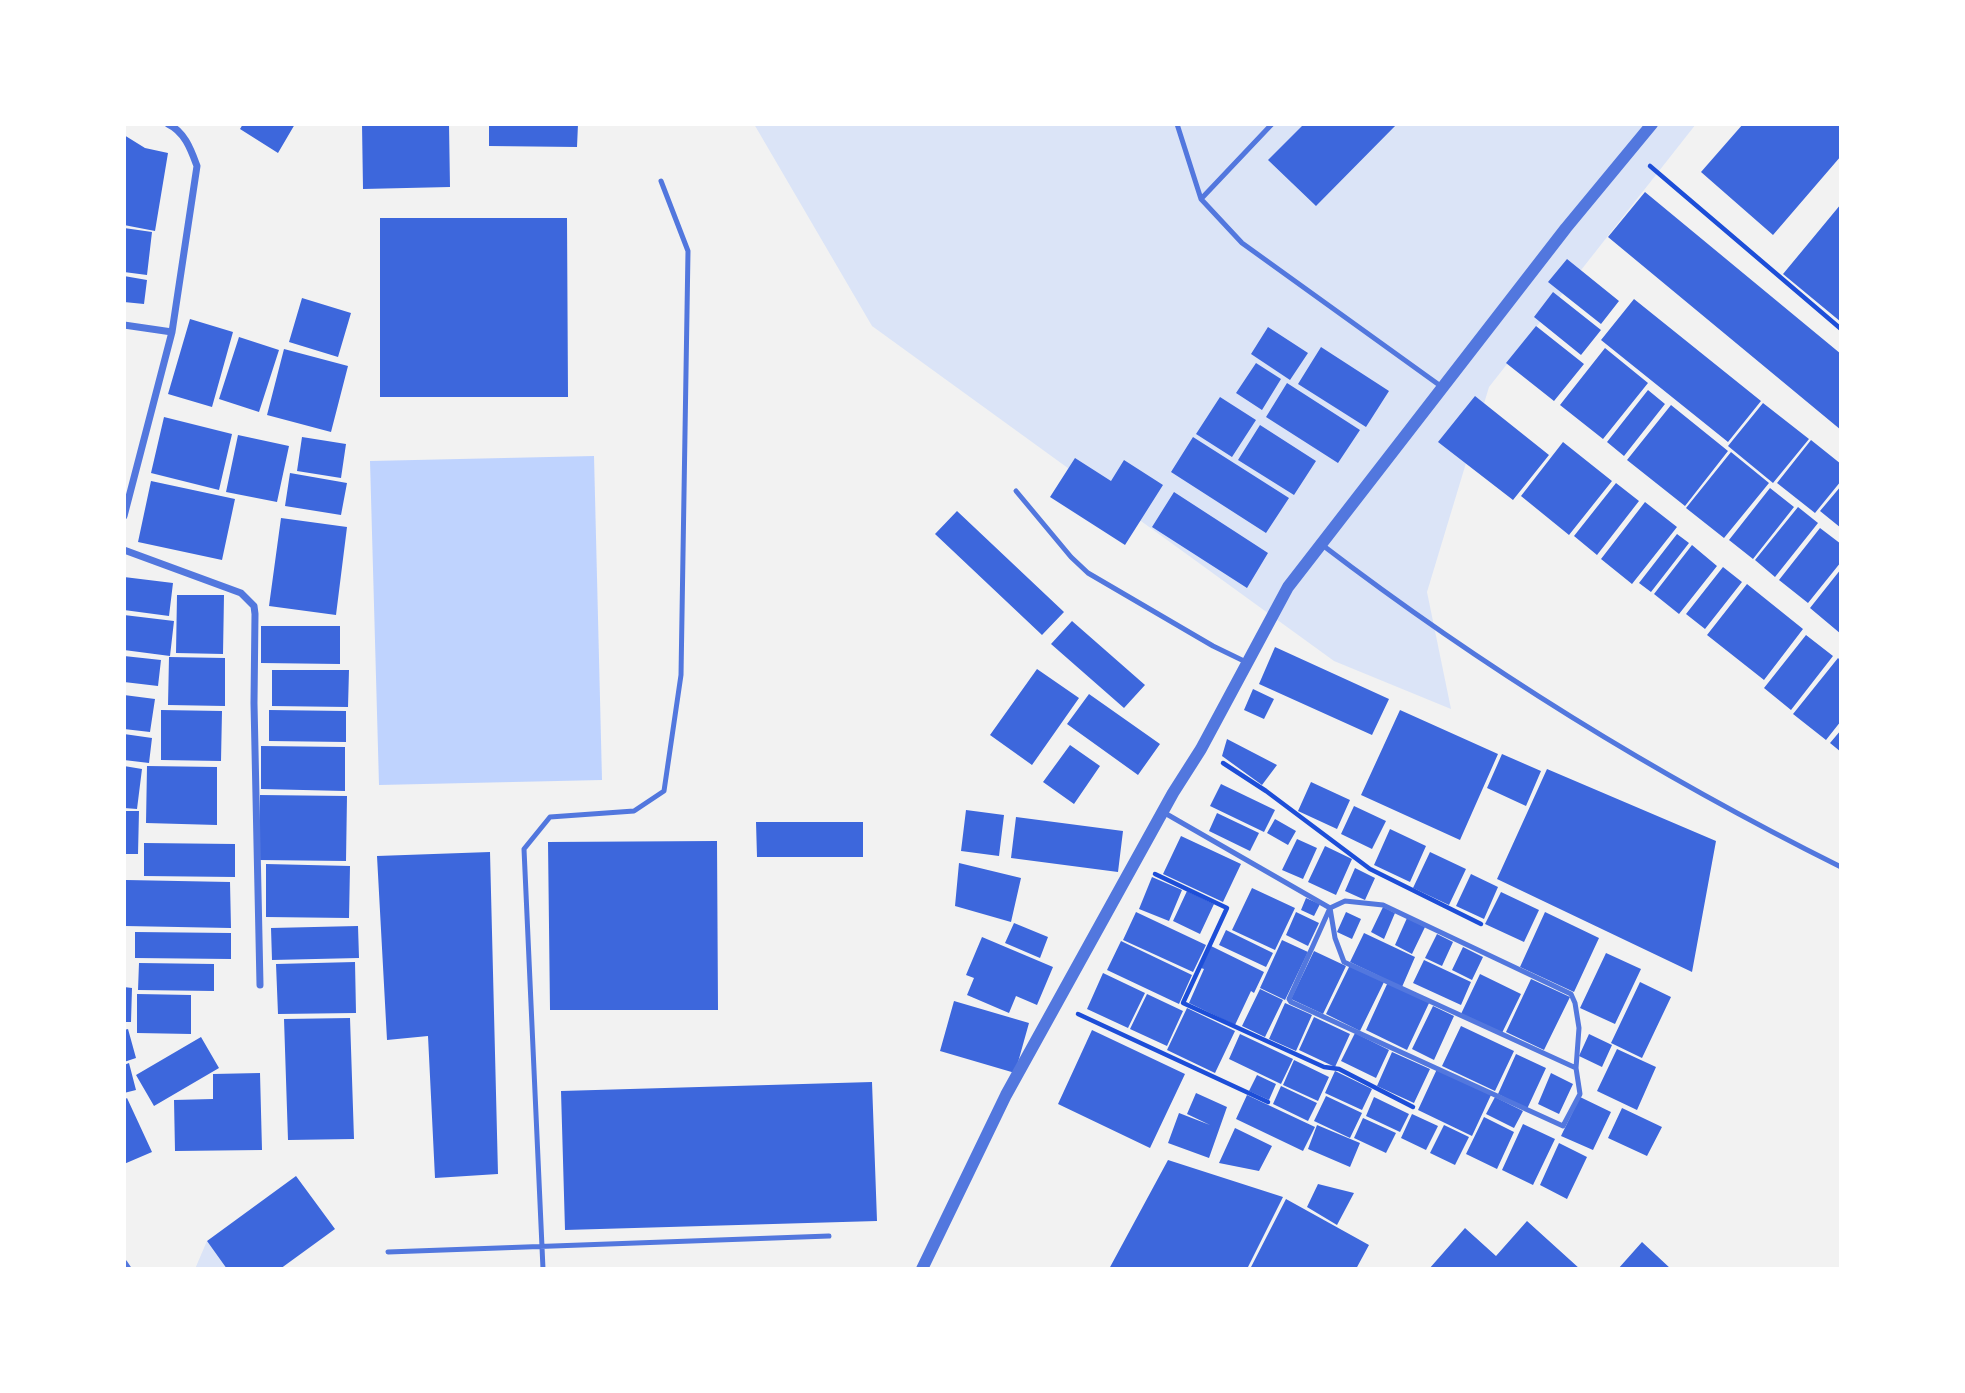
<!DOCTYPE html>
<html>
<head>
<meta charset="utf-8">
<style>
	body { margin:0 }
	#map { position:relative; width:1965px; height:1393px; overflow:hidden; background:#f2f2f2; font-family:Inter,sans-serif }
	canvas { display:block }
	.frame { position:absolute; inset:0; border:126px solid #fff; pointer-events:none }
</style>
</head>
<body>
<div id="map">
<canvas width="1965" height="1393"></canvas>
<div class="frame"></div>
</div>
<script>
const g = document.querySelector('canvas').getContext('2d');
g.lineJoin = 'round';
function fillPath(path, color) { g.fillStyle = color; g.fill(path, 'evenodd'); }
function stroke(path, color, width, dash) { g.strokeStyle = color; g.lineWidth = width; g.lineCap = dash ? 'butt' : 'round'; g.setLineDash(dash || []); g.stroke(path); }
fillPath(new Path2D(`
	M754 124H1696L1489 387 1427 592 1451 709 1334 661 872 326Z
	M207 1241 227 1269H195Z`), '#dbe4f7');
fillPath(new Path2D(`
	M594 456 602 780 379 785 370 461Z`), '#bfd3fe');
fillPath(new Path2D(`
	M243 124H295L278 153 240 129Z
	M362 124H449L450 187 363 189Z
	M489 124H578L577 147 489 146Z
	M1304 124H1397L1316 206 1268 160Z
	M1743 124H1841V156L1773 235 1701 172Z
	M124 135 145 148 168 153 155 231 124 225Z
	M1645 192 1841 354V430L1608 237Z
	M1841 204V322L1783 274Z
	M380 218H567L568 397H380Z
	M124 228 152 232 147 275 124 272Z
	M1567 259 1619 301 1601 324 1548 282Z
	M124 276 147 280 144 304 124 302Z
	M1553 292 1601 330 1581 355 1534 317Z
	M302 298 351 313 338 357 289 342Z
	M1634 299 1761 401 1728 442 1601 340Z
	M190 319 233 332 212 407 168 394Z
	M1536 326 1584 364 1554 401 1506 363Z
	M1268 327 1308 353 1290 380 1251 354Z
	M239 337 279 350 259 412 219 399Z
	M1321 347 1389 391 1366 427 1298 384Z
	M1605 348 1648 383 1603 439 1560 405Z
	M284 349 348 366 331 432 267 415Z
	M1256 363 1281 379 1262 410 1236 393Z
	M1287 383 1360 430 1338 463 1266 417Z
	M1648 390 1665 404 1624 456 1607 442Z
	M1475 396 1549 455 1513 500 1438 442Z
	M1220 397 1256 420 1232 457 1196 434Z
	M1763 403 1809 439 1773 483 1728 446Z
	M1671 405 1728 451 1685 506 1627 460Z
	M164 417 232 434 219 490 151 473Z
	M1260 425 1316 461 1294 495 1238 460Z
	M238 435 289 446 277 502 226 492Z
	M302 437 346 444 341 478 297 471Z
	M1193 437 1289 498 1266 533 1171 472Z
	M1811 440 1841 464V481L1815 513 1777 483Z
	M1563 442 1612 481 1569 535 1521 496Z
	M1731 452 1769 483 1724 538 1686 508Z
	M1075 458 1111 481 1124 460 1163 485 1125 545 1050 497Z
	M290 473 347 483 341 515 285 506Z
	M151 481 235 499 222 560 138 542Z
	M1616 483 1639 501 1597 555 1574 536Z
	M1841 486V528L1820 511Z
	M1770 488 1794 507 1753 559 1729 540Z
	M1174 492 1268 553 1247 588 1152 527Z
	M1645 502 1677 527 1632 584 1601 559Z
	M1798 507 1818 523 1775 577 1755 560Z
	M957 511 1064 612 1042 635 935 534Z
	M281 518 347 527 336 615 269 606Z
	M1820 528 1841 544V562L1808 603 1779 580Z
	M1677 534 1689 543 1651 592 1639 583Z
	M1692 545 1717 566 1679 614 1654 594Z
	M1723 567 1742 582 1705 629 1686 614Z
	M1841 569V634L1810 608Z
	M124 577 173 583 169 616 124 610Z
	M1747 584 1803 629 1764 680 1707 635Z
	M177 595H224L223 654 176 653Z
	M124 615 174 621 170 656 124 650Z
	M1072 621 1145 685 1124 708 1051 644Z
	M261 626H340V664L261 663Z
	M1806 635 1833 656 1791 710 1764 688Z
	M1275 647 1389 699 1372 735 1259 684Z
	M124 656 161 660 158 686 124 682Z
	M169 657 225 658V706L168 705Z
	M1838 658 1841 661V721L1826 740 1793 714Z
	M1037 669 1079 698 1032 765 990 735Z
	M272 670H349L348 707 272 706Z
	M1253 689 1274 699 1264 719 1244 710Z
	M1089 694 1160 744 1138 775 1067 724Z
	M124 695 155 699 150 732 124 729Z
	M161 710 222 711 221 761 161 760Z
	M269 710 346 711V742L269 741Z
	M1400 710 1498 754 1460 840 1361 795Z
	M1841 730V752L1830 743Z
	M124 734 152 738 149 763 124 760Z
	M1227 739 1277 765 1262 785 1222 756Z
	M1070 745 1100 766 1074 804 1043 782Z
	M261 746 345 747V791L261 789Z
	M1502 754 1541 771 1526 806 1487 788Z
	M124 766 142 769 137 809 124 808Z
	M147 766 217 767V825L146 823Z
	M1547 769 1716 841 1692 972 1497 879Z
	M1311 782 1350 800 1337 829 1298 811Z
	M1221 784 1275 810 1264 832 1210 806Z
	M260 795 347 796 346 861 259 860Z
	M1354 806 1386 821 1372 849 1341 834Z
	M966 810 1004 815 999 856 961 851Z
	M124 811H139L138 854H124Z
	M1217 813 1259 833 1250 851 1209 831Z
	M1016 817 1123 831 1118 872 1011 858Z
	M1275 819 1296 831 1288 845 1267 833Z
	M756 822H863V857H757Z
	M1390 829 1426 846 1410 882 1374 865Z
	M1181 836 1241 864 1223 902 1163 874Z
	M1297 839 1317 848 1303 879 1282 870Z
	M717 841 718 1010H550L548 842Z
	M144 843 235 844V877L144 876Z
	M1325 846 1352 859 1336 895 1308 882Z
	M490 852 498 1174 435 1178 428 1036 387 1040 377 856Z
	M1430 852 1466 869 1449 905 1413 888Z
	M959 863 1021 878 1011 922 955 906Z
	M266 864 350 866 349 918 266 917Z
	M1355 868 1375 878 1365 900 1345 891Z
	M1471 874 1498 887 1484 919 1456 906Z
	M1152 877 1182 890 1169 921 1139 909Z
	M126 880 230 882 231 928 125 926Z
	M1252 888 1295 908 1275 950 1232 930Z
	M1187 891 1214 904 1200 934 1173 921Z
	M1501 892 1539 910 1524 942 1485 924Z
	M1306 898 1320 904 1314 916 1301 910Z
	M1383 907 1395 913 1384 939 1371 932Z
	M1136 912 1206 945 1193 972 1123 940Z
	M1296 912 1319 923 1308 946 1286 935Z
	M1346 912 1361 919 1352 939 1337 932Z
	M1545 912 1599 938 1574 992 1520 967Z
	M1407 918 1425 927 1412 954 1395 945Z
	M1014 923 1048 937 1040 958 1005 943Z
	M358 926 359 958 272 960 271 928Z
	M1226 930 1273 953 1266 967 1219 945Z
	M135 932 231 933V959L135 958Z
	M1364 933 1415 957 1402 987 1350 962Z
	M1437 934 1453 942 1442 966 1425 958Z
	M982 937 1053 967 1037 1005 1016 996 1009 1013 967 995 974 978 966 975Z
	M1282 940 1308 952 1285 1000 1260 988Z
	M1121 941 1192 975 1179 1004 1107 970Z
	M1211 946 1264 972 1254 993 1251 991 1235 1025 1189 1003 1204 969 1201 968Z
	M1463 947 1483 957 1472 980 1452 970Z
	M1314 951 1346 966 1323 1014 1291 999Z
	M1606 953 1641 969 1615 1024 1580 1008Z
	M1424 960 1471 982 1461 1005 1413 983Z
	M355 962 356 1013 278 1014 276 964Z
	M139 963 214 964V991L138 990Z
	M1350 965 1384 982 1360 1031 1326 1014Z
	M1103 973 1145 993 1128 1028 1087 1009Z
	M1480 974 1521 994 1502 1033 1461 1014Z
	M1531 979 1570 997 1544 1050 1506 1032Z
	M1388 982 1430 1001 1407 1050 1366 1030Z
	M1640 982 1671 997 1642 1058 1611 1043Z
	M124 987 132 988 131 1022H124Z
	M1260 989 1283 1000 1265 1037 1242 1026Z
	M137 994 191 995V1034L137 1033Z
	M1147 994 1183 1011 1167 1046 1130 1029Z
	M954 1001 1029 1023 1015 1073 940 1051Z
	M1285 1003 1312 1015 1296 1051 1269 1039Z
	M1433 1006 1454 1016 1434 1060 1412 1049Z
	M1187 1008 1235 1031 1215 1073 1167 1050Z
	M1314 1017 1350 1034 1335 1067 1299 1050Z
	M350 1018 354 1139 288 1140 284 1019Z
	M1461 1026 1514 1051 1495 1091 1442 1066Z
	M128 1029 136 1058 124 1062V1030Z
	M1092 1030 1185 1074 1150 1148 1058 1104Z
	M1355 1033 1389 1050 1376 1078 1341 1061Z
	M1240 1034 1293 1059 1281 1084 1229 1059Z
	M1589 1034 1612 1045 1602 1067 1579 1056Z
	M201 1037 219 1068 154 1106 136 1075Z
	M1617 1049 1656 1067 1637 1110 1597 1091Z
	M1392 1052 1430 1069 1414 1103 1377 1086Z
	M1516 1054 1546 1068 1527 1109 1498 1094Z
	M1294 1060 1329 1077 1318 1101 1283 1085Z
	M129 1063 136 1090 124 1093V1065Z
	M1437 1069 1491 1095 1472 1136 1418 1110Z
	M1335 1071 1372 1089 1362 1110 1325 1093Z
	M260 1073 262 1150 175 1151 174 1100 213 1099V1074Z
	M1551 1073 1573 1084 1559 1114 1538 1104Z
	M1257 1075 1276 1084 1269 1100 1249 1091Z
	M872 1082 877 1221 565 1230 561 1091Z
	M1281 1086 1317 1103 1308 1121 1273 1104Z
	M1196 1093 1227 1107 1209 1158 1168 1143 1179 1113 1210 1125 1187 1114Z
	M1247 1095 1315 1127 1303 1151 1236 1119Z
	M1326 1096 1362 1113 1350 1138 1314 1121Z
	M1374 1097 1409 1114 1400 1132 1366 1116Z
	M1495 1097 1523 1111 1514 1128 1486 1114Z
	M1580 1097 1611 1112 1593 1150 1561 1136Z
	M127 1098 152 1152 124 1164V1100Z
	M1622 1108 1662 1127 1647 1156 1608 1138Z
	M1412 1114 1438 1126 1426 1150 1401 1138Z
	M1484 1117 1514 1132 1497 1169 1466 1154Z
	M1363 1118 1396 1133 1386 1153 1354 1138Z
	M1523 1124 1555 1139 1533 1185 1502 1170Z
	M1317 1125 1360 1143 1350 1167 1308 1149Z
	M1444 1125 1469 1137 1455 1165 1430 1153Z
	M1235 1128 1272 1146 1259 1171 1219 1163Z
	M1559 1143 1587 1157 1567 1199 1540 1185Z
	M1168 1160 1283 1197 1247 1269H1109Z
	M296 1176 335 1229 280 1269H227L207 1241Z
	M1318 1184 1354 1193 1337 1225 1307 1207Z
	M1286 1199 1369 1245 1356 1269H1250Z
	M1527 1221 1580 1269H1429L1465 1228 1496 1256Z
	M1642 1242 1671 1269H1618Z`), '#3d67dc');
stroke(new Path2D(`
	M1650 166 1841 329
	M1223 763 1266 791 1370 869 1481 924
	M1155 874 1227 908 1183 1003 1324 1067 1339 1069 1413 1107
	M1078 1014 1268 1102`), '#1d4ed8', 4.5);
stroke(new Path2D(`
	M1177 124 1201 199 1242 243 1442 387
	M1201 199 1272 124
	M1016 491 1071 557 1088 573 1213 646 1246 662
	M1321 544C1483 668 1658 776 1841 867
	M1163 812 1330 908 1335 938 1344 962 1576 1068
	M1345 901 1383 905 1571 994 1575 1003 1579 1028 1576 1068 1580 1094 1563 1126 1291 1002 1289 999 1330 908Z
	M388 1252 829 1236
	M543 1269 524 849 550 817 634 811 664 791 681 675 688 251 661 181`), '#5277de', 5);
stroke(new Path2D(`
	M124 325 172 332
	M124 516 172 332 197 166C191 150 185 132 168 124
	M124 550 241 593 254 606 255 614 254 703 260 985
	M124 1263 128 1269`), '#5277de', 7);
stroke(new Path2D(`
	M922 1269 1006 1095 1173 793 1201 749 1288 587 1566 228 1652 124`), '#5277de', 12);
</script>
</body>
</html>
